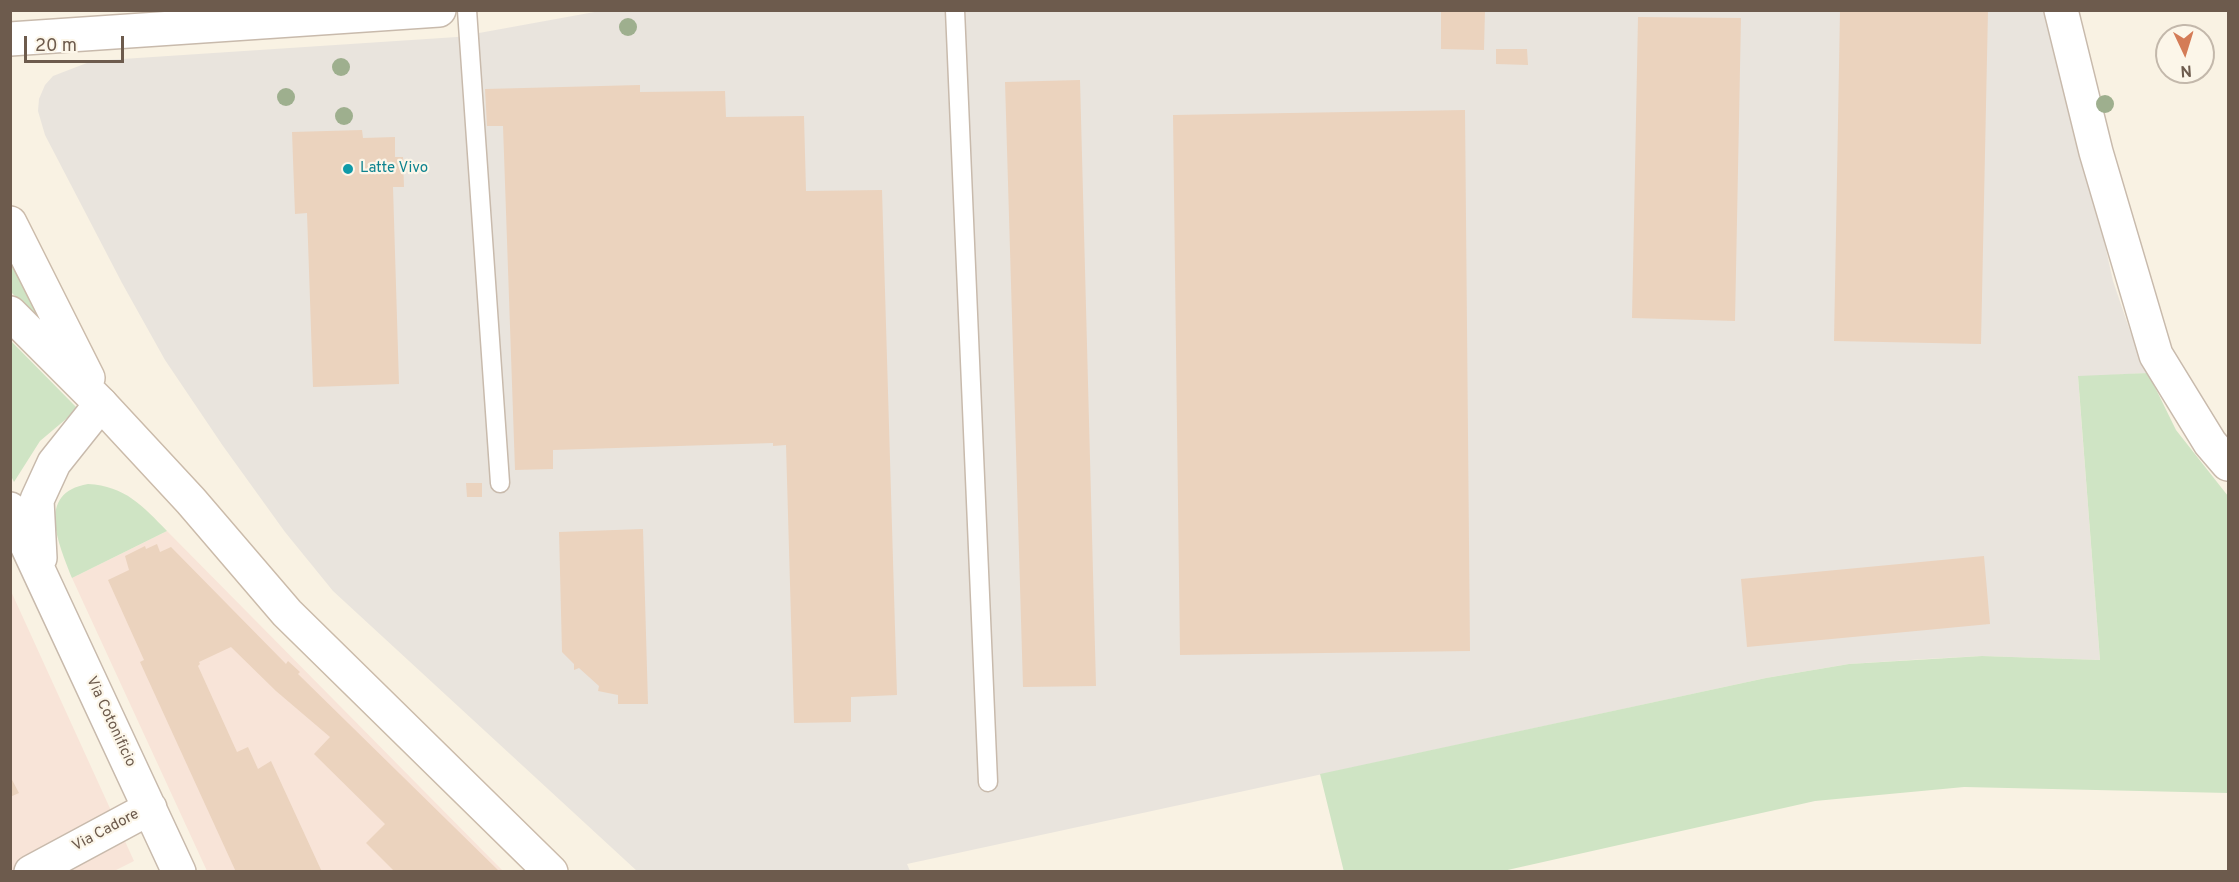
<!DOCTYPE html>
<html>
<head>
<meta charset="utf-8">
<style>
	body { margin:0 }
	#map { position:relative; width:2239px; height:882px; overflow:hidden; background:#f9f2e3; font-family:Overpass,sans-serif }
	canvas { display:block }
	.frame { position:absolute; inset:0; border:12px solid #6d5b4d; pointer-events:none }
	.north { position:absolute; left:2155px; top:24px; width:60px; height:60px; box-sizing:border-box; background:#fcf6e9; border:2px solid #c3b8ab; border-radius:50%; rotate:176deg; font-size:16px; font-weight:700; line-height:24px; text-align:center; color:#6d5b4d }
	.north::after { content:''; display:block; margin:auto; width:21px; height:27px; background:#d47c57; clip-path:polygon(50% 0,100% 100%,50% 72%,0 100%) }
	.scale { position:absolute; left:24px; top:36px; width:100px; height:27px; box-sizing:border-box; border:3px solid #6d5b4d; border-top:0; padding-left:8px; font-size:18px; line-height:21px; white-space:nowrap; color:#6d5b4d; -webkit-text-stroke:4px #fcf6e9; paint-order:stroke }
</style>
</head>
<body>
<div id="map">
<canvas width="2239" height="882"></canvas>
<div class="frame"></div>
<div class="north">N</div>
<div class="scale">20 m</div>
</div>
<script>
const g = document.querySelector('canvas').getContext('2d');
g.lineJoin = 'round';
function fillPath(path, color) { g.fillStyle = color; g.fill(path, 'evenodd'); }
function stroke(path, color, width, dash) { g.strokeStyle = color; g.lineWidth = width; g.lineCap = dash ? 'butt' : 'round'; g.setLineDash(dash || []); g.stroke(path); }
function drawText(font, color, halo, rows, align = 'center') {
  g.font = font + ' Overpass,sans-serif'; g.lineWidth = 4.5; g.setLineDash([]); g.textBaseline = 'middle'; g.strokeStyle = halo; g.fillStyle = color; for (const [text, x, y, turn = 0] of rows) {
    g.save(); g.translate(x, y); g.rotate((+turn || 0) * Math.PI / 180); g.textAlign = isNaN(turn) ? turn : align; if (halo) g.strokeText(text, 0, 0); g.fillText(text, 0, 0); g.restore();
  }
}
fillPath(new Path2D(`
	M167 531 503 871H207L72 578Z
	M10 589 134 861 114 871H11Z`), '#f8e4d8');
fillPath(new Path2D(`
	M600 11H2053L2113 281 2130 331 2148 373 2078 377 2100 660 1982 656 1926 659 1849 664 1766 678 907 864 910 871H637L333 591 285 532 223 446 165 360 122 283 45 135 38 111 39 99 45 85 53 76 92 61 457 37Z`), '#e9e4dd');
fillPath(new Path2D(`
	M11 249 58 341 11 292Z
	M10 340 78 409 40 441 14 482 10 474Z
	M2148 373 2176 430 2228 496V793L1964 787 1815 801 1503 871 1344 872 1320 774 1766 678 1849 664 1982 656 2100 660 2078 376Z
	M88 484C125 486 143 506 167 531L72 578C59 544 35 493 88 484Z`), '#cfe4c4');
fillPath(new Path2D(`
	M1441 10H1485L1484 50 1441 49Z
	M1840 10H1988L1981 344 1834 341Z
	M1638 17 1741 18 1735 321 1632 318Z
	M1496 49H1527L1528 65 1496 64Z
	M1080 80 1096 686 1023 687 1005 82Z
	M640 85V92L725 91 726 117 804 116 806 191 882 190 897 695 851 697V722L794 723 786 445 773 446V443L553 450V469L515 470 503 126H487L485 89Z
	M1465 110 1470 651 1180 655 1173 115Z
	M362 130 363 138 395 137V157H403L404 187H393L399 384 313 387 307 213 295 214 292 132Z
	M466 483H482V497H467Z
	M643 529 648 704H618V695L598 691 599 686 579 668 574 670V664L562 652 559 532Z
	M157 544 160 552 171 547 286 664 288 661 300 672 298 674 500 872H395L366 843 385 824 314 754 330 737 276 691 231 647 199 662 200 664 198 666 237 752 248 747 258 769 271 761 322 872H236L140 662 144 660 108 580 129 570 125 556 145 546 146 549Z
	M1984 556 1990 624 1747 647 1741 579Z
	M10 776 19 793 10 797Z`), '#ebd3be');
const lane = new Path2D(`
	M467 10 500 483
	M955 10 988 782`);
const street = new Path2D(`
	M2061 10 2096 152 2156 355 2210 443 2228 464
	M10 39 439 10
	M10 509 179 872
	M40 558 37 500 54 463 101 404
	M31 872 150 808`);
const secondary = new Path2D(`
	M10 223 88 378
	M10 313 101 404 191 501 287 613 551 872`);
stroke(lane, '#c8baac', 21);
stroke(street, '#c8baac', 36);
stroke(secondary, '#cbbbaa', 36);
stroke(lane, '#fff', 18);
stroke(street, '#fff', 33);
stroke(secondary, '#fff', 33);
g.fillStyle = '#9eaf8e';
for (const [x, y] of [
	[628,27],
	[341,67],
	[286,97],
	[2105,104],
	[344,116]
]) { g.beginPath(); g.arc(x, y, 9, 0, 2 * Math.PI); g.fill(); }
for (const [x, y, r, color] of [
	[348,169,6,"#0f9aa8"]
]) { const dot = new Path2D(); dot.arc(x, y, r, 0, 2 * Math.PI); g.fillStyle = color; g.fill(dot); stroke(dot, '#fcf6e9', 2); }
drawText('15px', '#0d838f', '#fcf6e9', [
	["Latte Vivo",360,169]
], 'left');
drawText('15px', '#6d5b4d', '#fcf6e9', [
	["Via Cotonificio",110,722,65],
	["Via Cadore",106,831,-28]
]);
</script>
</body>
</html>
